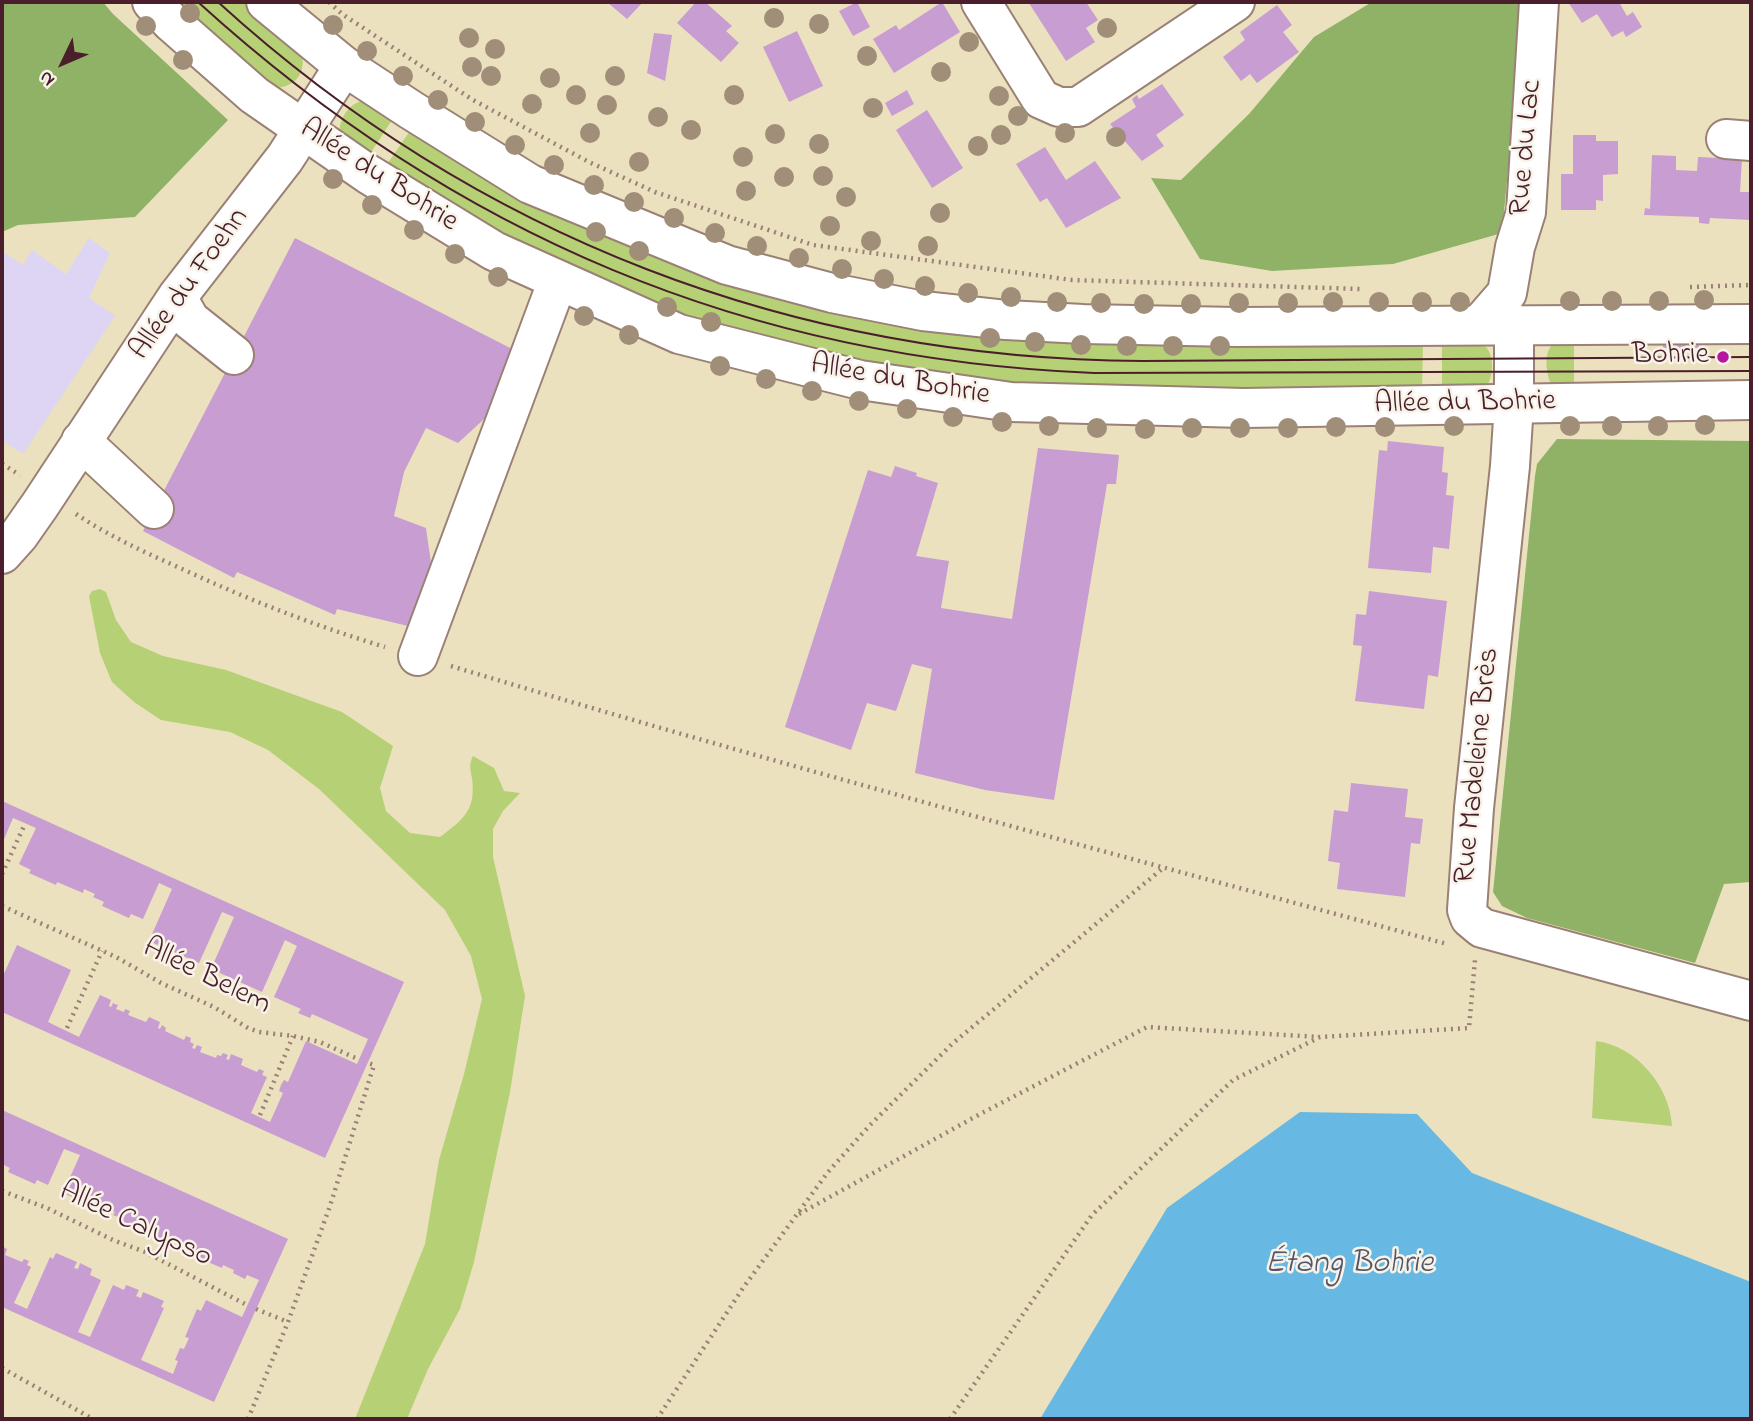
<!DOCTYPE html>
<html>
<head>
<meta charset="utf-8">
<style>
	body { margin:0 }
	#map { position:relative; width:1753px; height:1421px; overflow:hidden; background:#ebe1bf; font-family:"Indie Flower",sans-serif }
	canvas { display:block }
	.frame { position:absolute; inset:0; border:4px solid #4a1f2b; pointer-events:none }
	.north { position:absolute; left:28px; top:28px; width:70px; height:70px; -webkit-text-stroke:5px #f7f3e8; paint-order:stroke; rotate:226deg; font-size:19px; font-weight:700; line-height:28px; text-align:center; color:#4a1f2b }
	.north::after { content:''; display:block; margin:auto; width:24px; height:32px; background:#4a1f2b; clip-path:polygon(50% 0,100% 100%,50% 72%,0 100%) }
</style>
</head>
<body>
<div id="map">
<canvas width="1753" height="1421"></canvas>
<div class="frame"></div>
<div class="north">N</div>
</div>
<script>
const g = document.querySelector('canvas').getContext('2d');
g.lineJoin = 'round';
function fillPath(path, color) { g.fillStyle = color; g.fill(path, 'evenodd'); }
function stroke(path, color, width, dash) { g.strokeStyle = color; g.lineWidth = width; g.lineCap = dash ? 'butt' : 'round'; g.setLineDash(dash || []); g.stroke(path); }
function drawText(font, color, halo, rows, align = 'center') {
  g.font = font + ' "Indie Flower",sans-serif'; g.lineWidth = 5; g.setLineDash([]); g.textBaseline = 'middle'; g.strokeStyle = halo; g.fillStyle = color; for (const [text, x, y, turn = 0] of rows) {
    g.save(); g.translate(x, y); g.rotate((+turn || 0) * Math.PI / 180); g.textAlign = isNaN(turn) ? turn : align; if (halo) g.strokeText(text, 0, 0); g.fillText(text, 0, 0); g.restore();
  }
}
fillPath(new Path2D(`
	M89 238 110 253 89 298 115 316 23 454 2 440V251L23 265 32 250 66 274Z`), '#ded5f5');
fillPath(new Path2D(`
	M172 2H245L302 54C306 74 295 87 275 88Z
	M362 101 394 117 366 160 339 133C340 119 347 105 362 101Z
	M412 128 715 275 1423 341 1422 392 1141 394 909 375 727 331 595 283 383 170Z
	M1574 339V391L1552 386C1546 375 1542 349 1556 342 1561 339 1569 339 1574 339Z
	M1442 341 1481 342C1494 351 1495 372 1487 386L1442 392Z
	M100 589 106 592 116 620 131 642 163 656 226 670 342 712 393 746 380 788 386 811 410 833 440 837C464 819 476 810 472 778 470 769 469 764 473 756L494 768 504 791 520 793 503 811 493 829V857L525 996 510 1092 474 1262 460 1309 428 1369 407 1419H355L425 1244 439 1160 464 1074 482 999 471 956 445 910 319 789 268 750 230 732 161 720 134 702 112 682 100 653 89 596 92 591Z
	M1596 1041C1636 1046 1670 1086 1672 1126L1592 1118Z`), '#b6d075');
fillPath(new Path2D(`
	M2 2H103L113 14 228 120 135 217 18 225 2 232Z
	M1372 2H1524L1502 233 1393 264 1272 271 1200 259 1151 178 1181 180 1249 114 1314 37Z
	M1557 439 1751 441V882L1724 884 1695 963 1527 918 1502 906 1493 892 1535 476 1537 464Z`), '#90b266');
fillPath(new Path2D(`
	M1300 1112 1417 1114 1472 1173 1751 1282V1419H1040L1167 1208Z`), '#67b9e3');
fillPath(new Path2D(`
	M607 2H643L627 19Z
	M696 2H705L732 26 726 31 739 43 721 62 677 23Z
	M857 2 870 27 853 36 839 11Z
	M942 2 960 32 894 73 873 39 896 25 899 30Z
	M1031 2H1086L1098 20 1086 28 1095 42 1066 61 1029 3Z
	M1568 2H1612L1613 4 1619 2 1627 16 1633 12 1642 27 1626 37 1623 31 1612 37 1597 14 1582 23Z
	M1277 5 1292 25 1283 32 1299 52 1257 83 1250 74 1241 81 1223 57 1245 40 1240 32Z
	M797 31 823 86 789 102 763 47Z
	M654 33 672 35 665 81 647 73Z
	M1162 84 1184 115 1156 135 1164 146 1142 161 1110 124 1136 107 1132 99 1137 95 1139 99Z
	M907 90 914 104 892 116 885 103Z
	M927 110 963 168 932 188 896 130Z
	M1573 135H1596V141H1618V174L1603 175V201L1596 200V210H1561V174H1573Z
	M1045 147 1066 180 1095 161 1121 198 1066 228 1047 198 1040 202 1016 164Z
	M1652 155 1676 156V170L1697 171 1698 157 1742 159 1740 192H1751V220L1710 218 1709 224 1699 223V217L1644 215 1645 208 1650 209Z
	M295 238 516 351 495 409 458 443 426 428 404 472 394 516 426 528 431 563 408 626 337 609 335 615 237 572 234 578 143 531Z
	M1663 340H1699V348H1663Z
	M1388 441 1444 447 1442 472 1448 473 1446 495 1454 496 1449 549 1433 547 1431 573 1368 568 1379 450 1387 451Z
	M1038 448 1119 455 1116 484H1107L1054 800 985 790 915 773 932 669 912 664 896 711 867 703 851 750 785 727 868 470 891 477 895 466 917 473 916 476 938 483 916 556 949 561 941 608 1012 619Z
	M1369 591 1447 601 1438 677 1428 675 1424 709 1355 701 1362 646 1353 645 1356 614 1366 615Z
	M1351 783 1408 789 1405 817 1423 819 1420 844 1411 843 1405 897 1337 889 1340 863 1328 861 1334 810 1348 812Z
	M2 801 404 982 325 1158 2 1012V978L17 945 71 970 48 1022 79 1037 100 995 111 1000 109 1006 111 1007 113 1003 115 1004 118 1005 116 1009 124 1012 125 1009 130 1011 128 1015 146 1022 149 1017 160 1022 158 1028 160 1029 162 1025 166 1028 165 1031 184 1040 186 1036 191 1038 190 1042 194 1044 192 1048 195 1049 197 1045 202 1047 200 1052 216 1058 217 1055 221 1056 223 1053 228 1055 226 1059 229 1060 231 1054 243 1059 241 1065 257 1072 259 1069 264 1071 262 1075 267 1077 251 1113 270 1122 283 1093 279 1091 281 1085 284 1080 288 1082 306 1041 357 1064 368 1039 312 1014 310 1018 298 1013 301 1009 274 997 297 946 285 940 262 992 211 969 234 917 222 912 199 963 149 941 172 889 159 883 143 919 131 914 129 918 102 906 104 902 93 897 95 894 84 889 83 893 57 882 56 885 29 873 31 870 19 864 36 828 13 818 2 844Z
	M2 1110 288 1239 214 1402 2 1307V1246L7 1249 5 1255 22 1262 24 1259 29 1261 27 1265 31 1267 14 1303 27 1309 50 1257 53 1259 56 1253 77 1262 74 1268 78 1269 80 1263 92 1269 90 1275 101 1280 78 1332 90 1337 113 1285 124 1290 126 1285 139 1290 136 1296 141 1298 143 1292 164 1301 161 1307 164 1308 141 1360 173 1374 178 1361 175 1360 180 1348 184 1349 189 1338 185 1337 197 1309 201 1311 206 1300 242 1317 259 1280 247 1275 245 1279 233 1273 234 1270 223 1265 222 1268 194 1256 196 1252 185 1248 187 1244 177 1239 175 1243 162 1237 160 1241 146 1234 148 1231 137 1226 136 1230 121 1223 123 1219 113 1215 115 1212 104 1207 101 1210 89 1204 87 1208 73 1201 75 1198 63 1193 80 1155 64 1149 48 1185 37 1180 35 1184 8 1172 10 1168 2 1164Z`), '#c79dd2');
const minor = new Path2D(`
	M981 2 1041 99 1059 107H1078L1235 2
	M1726 139 1751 141
	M177 297 190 320 234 355
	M1480 324 1507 293 1515 247 1526 212 1539 2
	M1514 324V404L1510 466 1474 808 1467 910 1470 918 1482 928 1751 1001
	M81 441 154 509
	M2 554 19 535 40 505 177 297 285 158 344 66
	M418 656 558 280`);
const major = new Path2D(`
	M152 2 171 22 254 95 368 174 494 251 679 334 860 380 1011 402 1244 408 1751 400
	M266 2 344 66 411 110 530 184 727 265 832 293 923 311 1006 320 1083 324 1237 327 1751 324`);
stroke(minor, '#9a8075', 42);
stroke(major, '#9a8075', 42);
stroke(new Path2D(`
	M329 2 342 14 473 100 589 162 655 192 813 245 1072 280 1360 289
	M1690 287 1751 285
	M2 464 20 475
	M76 514C109 536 144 552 180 568 249 600 313 625 385 647
	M451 666C781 766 1114 854 1447 944
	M2 874 24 826
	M2 906 116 957 161 983 214 1007 248 1028 259 1032 293 1036 320 1042 358 1059
	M67 1028 102 951
	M260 1115 293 1036
	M2 1191 47 1208 113 1240 145 1252 247 1305
	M799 1214 982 1113 1147 1027 1320 1037
	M256 1309 288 1322
	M2 1368 93 1419
	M248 1419 288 1322 330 1206 374 1065 368 1063
	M657 1419 743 1288 828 1172 870 1125 952 1044 1163 868
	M950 1419 1092 1215 1233 1080 1320 1037 1469 1028 1475 960`), '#9a8075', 4.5, [2, 5]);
stroke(minor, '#fff', 38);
stroke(major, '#fff', 38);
stroke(new Path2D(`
	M198 2C454 235 747 359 1094 373L1751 371
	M218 2C477 238 794 359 1143 361L1751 357`), '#4a1f2b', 2);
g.fillStyle = '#a18e78';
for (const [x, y] of [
	[190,13],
	[774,18],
	[819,24],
	[333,25],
	[146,26],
	[1107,28],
	[469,38],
	[969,42],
	[495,49],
	[367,51],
	[867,56],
	[183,60],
	[472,67],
	[941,72],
	[403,76],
	[491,76],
	[615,76],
	[550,78],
	[576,95],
	[734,95],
	[999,96],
	[438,100],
	[532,104],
	[607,105],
	[873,108],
	[1018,116],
	[658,117],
	[475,122],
	[691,130],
	[590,133],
	[1065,133],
	[775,134],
	[1001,135],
	[1116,137],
	[819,144],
	[515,145],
	[978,146],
	[743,157],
	[639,162],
	[554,165],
	[823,176],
	[784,177],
	[333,179],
	[594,185],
	[746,191],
	[846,197],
	[634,202],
	[372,205],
	[940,213],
	[674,218],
	[830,226],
	[414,230],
	[596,232],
	[715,233],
	[871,241],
	[757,246],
	[928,246],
	[639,251],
	[455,254],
	[799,258],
	[842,269],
	[498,277],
	[884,279],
	[925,286],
	[968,293],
	[1011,297],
	[1704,300],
	[1570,301],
	[1612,301],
	[1659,301],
	[1057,302],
	[1333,302],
	[1379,302],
	[1422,302],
	[1460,302],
	[1101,303],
	[1239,303],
	[1288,303],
	[1144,304],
	[1191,304],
	[667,307],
	[584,316],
	[711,322],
	[629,335],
	[990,338],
	[1035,342],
	[1081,345],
	[1127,346],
	[1173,346],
	[1220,346],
	[720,366],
	[766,379],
	[812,391],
	[859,401],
	[907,409],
	[953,417],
	[1002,422],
	[1705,425],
	[1049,426],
	[1454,426],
	[1570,426],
	[1612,426],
	[1658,426],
	[1336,427],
	[1385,427],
	[1097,428],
	[1192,428],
	[1240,428],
	[1288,428],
	[1145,429]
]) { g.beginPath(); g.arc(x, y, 10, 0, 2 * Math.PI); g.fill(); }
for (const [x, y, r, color] of [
	[1723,357,7,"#b5179e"]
]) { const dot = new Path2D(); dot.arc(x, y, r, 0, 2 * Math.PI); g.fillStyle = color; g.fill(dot); stroke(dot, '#f7f3e8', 2.5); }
drawText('30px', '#4a1f2b', '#f7f3e8', [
	["Rue du Lac",1528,148,-85],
	["Allée du Bohrie",378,177,33],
	["Allée du Foehn",191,285,-54],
	["Allée du Bohrie",900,382,10],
	["Allée du Bohrie",1465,405,-1],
	["Rue Madeleine Brès",1479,766,-84],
	["Allée Belem",206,978,26],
	["Allée Calypso",135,1226,25]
]);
drawText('30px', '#4a1f2b', '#f7f3e8', [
	["Bohrie",1709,357]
], 'right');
drawText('italic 32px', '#54556b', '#f7f3e8', [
	["Étang Bohrie",1349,1266]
]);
</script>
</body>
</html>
